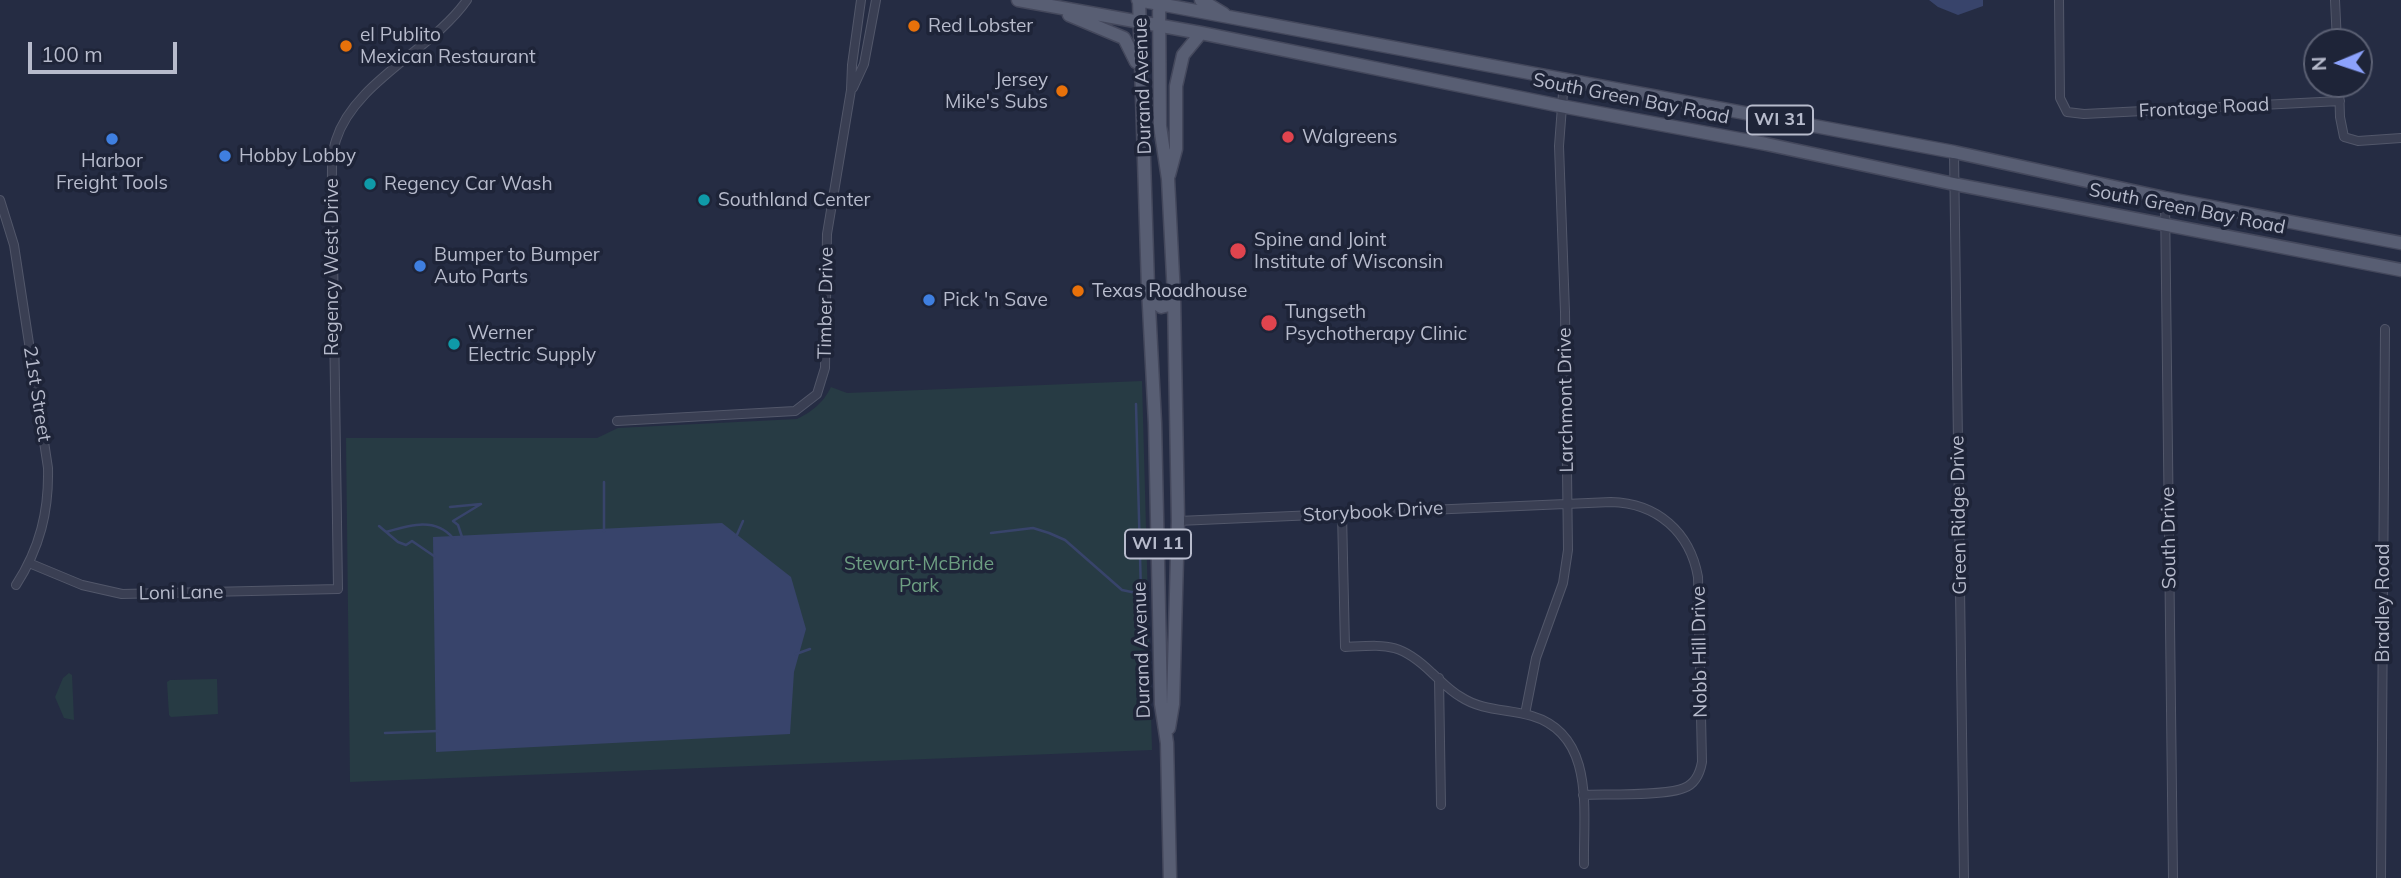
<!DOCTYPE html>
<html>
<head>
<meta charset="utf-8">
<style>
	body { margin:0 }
	#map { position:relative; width:2401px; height:878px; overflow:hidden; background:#252c43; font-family:Mulish,sans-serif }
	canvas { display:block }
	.north { position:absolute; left:2303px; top:28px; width:70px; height:70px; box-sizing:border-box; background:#1e2438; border:2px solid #5b6073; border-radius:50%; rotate:268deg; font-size:19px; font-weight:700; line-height:28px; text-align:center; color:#b7bbcc }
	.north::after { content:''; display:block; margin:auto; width:24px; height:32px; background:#8ca2fc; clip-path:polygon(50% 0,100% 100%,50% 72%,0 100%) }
	.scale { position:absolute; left:28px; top:42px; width:149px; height:32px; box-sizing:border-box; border:4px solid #b7bbcc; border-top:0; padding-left:9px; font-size:21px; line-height:24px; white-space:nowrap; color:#b7bbcc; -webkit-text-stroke:5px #1e2438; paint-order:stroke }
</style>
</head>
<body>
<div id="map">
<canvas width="2401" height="878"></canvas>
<div class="north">N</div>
<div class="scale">100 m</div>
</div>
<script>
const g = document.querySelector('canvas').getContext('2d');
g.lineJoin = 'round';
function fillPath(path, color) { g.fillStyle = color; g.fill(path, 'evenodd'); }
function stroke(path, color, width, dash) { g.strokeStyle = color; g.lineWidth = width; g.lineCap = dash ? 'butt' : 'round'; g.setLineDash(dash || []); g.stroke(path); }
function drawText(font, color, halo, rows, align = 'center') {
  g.font = font + ' Mulish,sans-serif'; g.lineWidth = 7; g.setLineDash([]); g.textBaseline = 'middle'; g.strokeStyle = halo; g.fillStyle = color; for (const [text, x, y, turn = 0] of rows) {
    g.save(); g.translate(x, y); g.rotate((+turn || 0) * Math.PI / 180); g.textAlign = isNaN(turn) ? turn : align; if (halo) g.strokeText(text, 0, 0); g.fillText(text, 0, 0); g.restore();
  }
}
fillPath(new Path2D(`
	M1142 381 1152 750 350 782 346 438H597L618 428 797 419C813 411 823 403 831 387L847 393Z
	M69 673 72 675 74 720 64 718 55 697 63 678Z
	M217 679 218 714 171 717 169 715 167 682 170 680Z`), '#273b44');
fillPath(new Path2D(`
	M1929 0H1983V6L1958 15 1938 7Z
	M722 523 791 577 806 629 794 672 790 734 436 752 433 537Z`), '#38446b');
stroke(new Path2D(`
	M604 482V531
	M450 507 481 504 453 521 458 525 462 537
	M379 526 398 542 406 545 412 541 434 556
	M386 532C410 525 435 517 453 538
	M991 533 1033 528 1049 533 1065 540 1122 590 1141 594 1136 404
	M736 537 743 521
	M796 654 810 649
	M385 733 438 731`), '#38446b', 2.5);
const street = new Path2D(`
	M2059 0 2060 98 2067 112 2084 114 2340 101
	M2335 0 2337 42
	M2339 84 2340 117 2344 137 2358 141 2401 138
	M853 88 864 64 876 0
	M1954 152 1964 878
	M2165 198 2173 878
	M0 200 14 245 48 468C49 511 40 548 16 585
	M617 421 795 411 817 394 825 368 827 234 851 90 852 65 861 0
	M1342 513 1345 647C1387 645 1400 642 1432 673 1441 681 1450 691 1461 697 1482 711 1509 709 1532 716 1596 735 1583 812 1584 864
	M1178 521 1611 502C1657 503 1690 532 1698 577L1702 762C1700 773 1695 784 1684 788 1667 796 1604 794 1583 795
	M29 563 82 585 122 594 338 589 332 188C332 172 331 155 336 140 354 82 433 49 467 0
	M1439 678 1441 805
	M1525 714 1536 658 1563 583 1568 550 1565 312 1559 146 1564 80
	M2381 878 2385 329`);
const primary = new Path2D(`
	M1018 0 1201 33 1561 106 1766 144 1954 184 2401 270
	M1138 0 1954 152 2165 198 2401 243
	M1139 0 1148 287 1155 423 1161 704 1167 743 1170 878
	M1159 0 1160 126 1168 179 1174 296 1178 521 1173 704 1169 728
	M1201 0 1224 14
	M1069 15 1124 38 1136 62
	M1169 175 1176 149V86L1183 55 1201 33
	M1149 290 1155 302 1161 307 1169 305 1174 296`);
stroke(street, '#52576a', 10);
stroke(primary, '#44485c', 15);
stroke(street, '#3a3f53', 8);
stroke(primary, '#585e73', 12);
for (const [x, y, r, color] of [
	[914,26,7,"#e8710a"],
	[346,46,7,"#e8710a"],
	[1062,91,7,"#e8710a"],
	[1288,137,7,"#e0444e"],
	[112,139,7,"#3f7fe0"],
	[225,156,7,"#3f7fe0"],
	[370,184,7,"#0f9aa8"],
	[704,200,7,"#0f9aa8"],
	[1238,251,9,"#e0444e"],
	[420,266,7,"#3f7fe0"],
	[1078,291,7,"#e8710a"],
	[929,300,7,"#3f7fe0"],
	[1269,323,9,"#e0444e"],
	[454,344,7,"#0f9aa8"]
]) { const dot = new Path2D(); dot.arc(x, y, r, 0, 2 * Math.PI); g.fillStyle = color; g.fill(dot); stroke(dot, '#1e2438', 2.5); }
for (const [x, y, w] of [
	[1780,120,66],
	[1158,544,66]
]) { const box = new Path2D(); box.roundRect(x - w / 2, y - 14.5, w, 29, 5); g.fillStyle = '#1e2438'; g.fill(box); stroke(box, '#b7bbcc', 2); }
drawText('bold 18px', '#b7bbcc', null, [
	["WI 31",1780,120],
	["WI 11",1158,544]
]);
drawText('19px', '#b7bbcc', '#1e2438', [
	["Red Lobster",928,26],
	["el Publito",360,35],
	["Mexican Restaurant",360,57],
	["Jersey",1048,80,"right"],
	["Mike's Subs",1048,102,"right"],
	["Walgreens",1302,137],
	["Hobby Lobby",239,156],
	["Harbor",112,161,"center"],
	["Freight Tools",112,183,"center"],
	["Regency Car Wash",384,184],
	["Southland Center",718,200],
	["Spine and Joint",1254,240],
	["Institute of Wisconsin",1254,262],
	["Bumper to Bumper",434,255],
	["Auto Parts",434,277],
	["Texas Roadhouse",1092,291],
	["Pick 'n Save",943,300],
	["Tungseth",1285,312],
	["Psychotherapy Clinic",1285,334],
	["Werner",468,333],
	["Electric Supply",468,355]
], 'left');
drawText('19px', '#b7bbcc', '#1e2438', [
	["Durand Avenue",1143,86,-92],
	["South Green Bay Road",1631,99,11],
	["Frontage Road",2204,108,-3],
	["South Green Bay Road",2187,209,11],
	["Regency West Drive",332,267,-90],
	["Timber Drive",826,303,-89],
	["21st Street",37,394,81],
	["Larchmont Drive",1566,400,-91],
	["Storybook Drive",1373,512,-3],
	["Green Ridge Drive",1959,515,-91],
	["South Drive",2169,538,-91],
	["Loni Lane",181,593,-1],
	["Bradley Road",2383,603,-90],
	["Durand Avenue",1142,650,-92],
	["Nobb Hill Drive",1700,652,-91]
]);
drawText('19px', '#6d9e82', '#1e2438', [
	["Stewart-McBride",919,564],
	["Park",919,586]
]);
</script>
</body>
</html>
